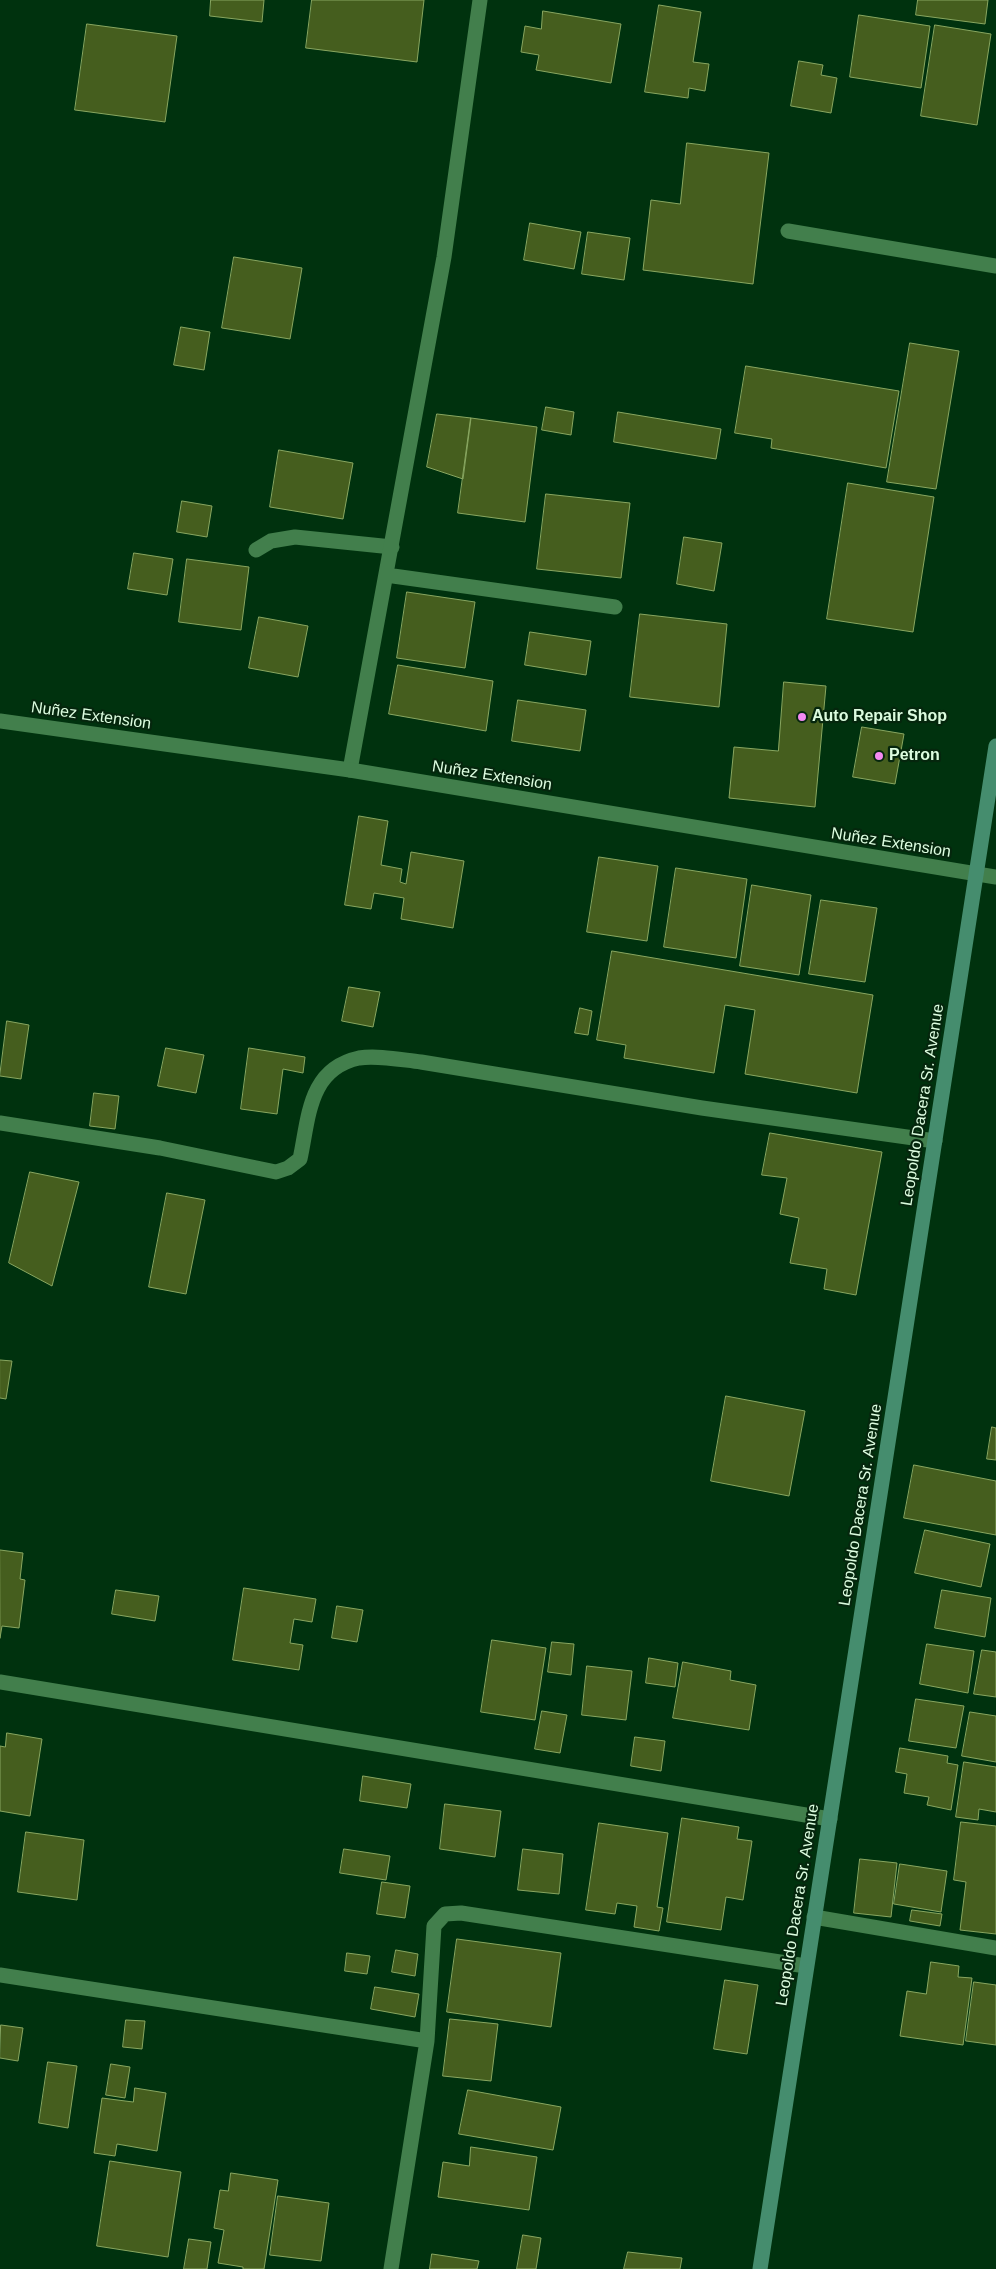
<!DOCTYPE html>
<html>
<head>
<meta charset="utf-8">
<style>
	body { margin:0 }
	canvas { display:block; background:#00320e }
</style>
</head>
<body>
<canvas width="996" height="2269"></canvas>
<script>
const g = document.querySelector('canvas').getContext('2d');
g.lineJoin = 'round';
function fillPath(path, color) { g.fillStyle = color; g.fill(path, 'evenodd'); }
function stroke(path, color, width, dash) { g.strokeStyle = color; g.lineWidth = width; g.lineCap = dash ? 'butt' : 'round'; g.setLineDash(dash || []); g.stroke(path); }
function drawText(font, color, halo, rows, align = 'center') {
  g.font = font + ' Arial,sans-serif'; g.lineWidth = 4.5; g.setLineDash([]); g.textBaseline = 'middle'; g.strokeStyle = halo; g.fillStyle = color; for (const [text, x, y, turn = 0] of rows) {
    g.save(); g.translate(x, y); g.rotate((+turn || 0) * Math.PI / 180); g.textAlign = isNaN(turn) ? turn : align; if (halo) g.strokeText(text, 0, 0); g.fillText(text, 0, 0); g.restore();
  }
}
const building = new Path2D(`
	M211 0H264L262 22 210 16Z
	M312 0H424L417 62 306 48Z
	M918 0H988L985 24 916 15Z
	M659 5 701 12 693 62 709 64 705 91 689 88 688 98 645 92Z
	M543 11 621 24 611 83 536 70 539 55 521 52 525 26 541 29Z
	M859 15 930 26 921 88 850 77Z
	M87 24 177 36 165 122 75 110Z
	M935 25 991 34 977 125 921 116Z
	M799 61 823 65 821 75 837 78 831 113 791 106Z
	M687 143 769 153 753 284 643 270 651 200 680 204Z
	M530 223 581 232 574 269 524 260Z
	M588 232 630 238 624 280 582 274Z
	M234 257 302 268 290 339 222 328Z
	M181 327 210 332 204 370 174 365Z
	M910 343 959 351 936 489 887 482Z
	M746 366 899 391 886 468 771 448 772 439 735 433Z
	M546 407 574 412 571 435 542 430Z
	M618 412 721 429 716 459 614 442Z
	M437 414 471 418 463 479 427 467Z
	M471 418 537 427 525 522 458 513Z
	M279 450 353 463 343 519 270 507Z
	M848 483 934 497 913 632 827 619Z
	M546 494 630 503 621 578 537 569Z
	M182 501 212 506 207 537 177 532Z
	M684 537 722 543 714 591 677 584Z
	M134 553 173 559 167 595 128 589Z
	M187 559 249 567 241 630 179 622Z
	M407 592 475 602 465 668 397 658Z
	M640 614 727 624 719 707 630 697Z
	M259 617 308 626 298 677 249 668Z
	M530 632 591 641 586 675 525 665Z
	M398 665 493 681 486 731 389 714Z
	M784 682 826 686 815 807 729 798 734 747 778 751Z
	M518 700 586 710 580 751 512 741Z
	M862 727 904 734 895 784 853 777Z
	M359 816 388 821 381 865 402 869 400 882 406 884 411 852 464 861 453 928 401 919 404 898 374 893 371 909 345 905Z
	M599 857 658 866 647 941 587 932Z
	M676 868 747 879 736 958 664 947Z
	M752 885 811 895 799 975 740 966Z
	M821 900 877 908 865 982 809 974Z
	M612 951 873 995 857 1093 745 1074 755 1010 725 1005 714 1073 624 1058 626 1045 597 1040Z
	M349 987 380 992 373 1027 342 1021Z
	M580 1008 592 1011 588 1035 575 1033Z
	M7 1021 29 1025 21 1079 0 1076Z
	M166 1048 204 1055 196 1093 158 1086Z
	M249 1048 305 1057 303 1073 283 1069 277 1114 241 1109Z
	M94 1093 119 1096 115 1129 90 1126Z
	M770 1133 882 1152 856 1295 824 1289 827 1269 790 1263 799 1218 780 1214 787 1178 762 1175Z
	M30 1172 79 1182 52 1286 9 1263Z
	M167 1193 205 1200 186 1294 149 1287Z
	M0 1360 12 1361 6 1399 0 1398Z
	M726 1396 805 1411 789 1496 711 1481Z
	M992 1427 996 1428V1460L987 1459Z
	M914 1465 996 1481V1535L904 1518Z
	M925 1530 990 1544 981 1587 915 1573Z
	M0 1550 23 1553 20 1579 25 1580 19 1628 2 1626 0 1638Z
	M244 1588 316 1599 312 1622 294 1619 290 1643 303 1645 299 1670 233 1660Z
	M116 1590 159 1596 155 1621 112 1614Z
	M942 1590 991 1598 985 1637 935 1628Z
	M337 1606 363 1610 357 1642 332 1638Z
	M492 1640 546 1648 535 1720 481 1712Z
	M552 1642 574 1644 571 1675 548 1672Z
	M927 1644 974 1651 968 1693 920 1684Z
	M982 1650 996 1652V1697L974 1694Z
	M649 1658 678 1663 675 1687 646 1683Z
	M683 1662 731 1671 730 1680 756 1685 749 1730 673 1718Z
	M587 1666 632 1671 626 1720 582 1715Z
	M916 1699 964 1706 956 1748 909 1741Z
	M542 1711 567 1715 560 1753 535 1749Z
	M970 1712 996 1716V1762L962 1756Z
	M7 1733 42 1739 30 1816 0 1811V1746L5 1747Z
	M635 1737 665 1741 661 1771 631 1766Z
	M900 1748 948 1756 947 1763 958 1765 951 1810 927 1805 929 1797 904 1793 907 1774 896 1772Z
	M964 1762 996 1767V1812L979 1809 978 1820 956 1817Z
	M363 1776 411 1784 407 1808 360 1801Z
	M445 1804 501 1811 495 1857 440 1849Z
	M682 1818 739 1827 737 1839 752 1841 743 1900 726 1897 721 1930 667 1922Z
	M961 1822 996 1826V1934L960 1930 966 1882 954 1880Z
	M599 1823 668 1833 657 1907 663 1908 659 1931 634 1927 637 1906 617 1903 615 1914 586 1910Z
	M26 1832 84 1840 77 1900 18 1892Z
	M344 1849 390 1856 386 1880 340 1873Z
	M523 1849 563 1854 559 1894 518 1890Z
	M860 1859 897 1863 891 1917 854 1913Z
	M900 1864 947 1871 941 1912 894 1904Z
	M382 1882 410 1886 405 1918 377 1914Z
	M912 1910 942 1914 940 1926 910 1921Z
	M457 1939 561 1953 551 2027 447 2012Z
	M396 1950 418 1954 415 1976 392 1972Z
	M347 1953 370 1956 367 1974 345 1971Z
	M931 1962 959 1966 958 1977 972 1978 963 2045 900 2036 907 1991 926 1994Z
	M725 1980 758 1985 747 2054 714 2049Z
	M974 1982 996 1985V2045L966 2041Z
	M375 1987 419 1994 415 2017 371 2009Z
	M450 2019 498 2024 491 2081 443 2076Z
	M126 2020 145 2021 142 2049 123 2047Z
	M1 2025 23 2028 18 2061 0 2058Z
	M48 2062 77 2066 68 2128 39 2123Z
	M111 2064 130 2067 125 2098 106 2095Z
	M135 2088 166 2093 157 2151 117 2144 115 2156 94 2153 102 2098 133 2102Z
	M468 2090 561 2107 553 2150 459 2134Z
	M471 2147 537 2157 529 2210 438 2197 443 2162 469 2166Z
	M110 2161 181 2172 168 2257 97 2246Z
	M231 2173 278 2180 264 2269H243V2267L218 2263 224 2230 214 2228 220 2190 228 2191Z
	M278 2196 329 2203 321 2261 270 2255Z
	M523 2235 541 2238 536 2269H517Z
	M189 2239 211 2242 207 2269H184Z
	M628 2252 682 2258 680 2269H624Z
	M432 2254 479 2261 477 2269H430Z`);
fillPath(building, '#455e1e');
stroke(building, '#88a660', 1);
stroke(new Path2D(`
	M788 231 996 266
	M256 550 271 541 295 537 392 547`), '#427f4c', 15);
stroke(new Path2D(`
	M386 575 615 607
	M350 770 444 257 480 0
	M0 1123 160 1148 276 1172 288 1168 300 1159C309 1118 308 1069 359 1058 378 1055 402 1060 421 1062L702 1108 935 1141
	M0 1682 830 1819
	M814 1917 996 1948
	M0 1975 427 2041 434 1926 445 1914 461 1913 806 1966
	M391 2269 427 2041`), '#427f4c', 15);
stroke(new Path2D(`
	M0 721 350 770 996 877`), '#427f4c', 15);
stroke(new Path2D(`
	M760 2269 996 746`), '#458d6e', 15);
for (const [x, y, r, color] of [
	[802,717,5,"#f38af1"],
	[879,756,5,"#f38af1"]
]) { const dot = new Path2D(); dot.arc(x, y, r, 0, 2 * Math.PI); g.fillStyle = color; g.fill(dot); stroke(dot, '#05260d', 2); }
drawText('16px', '#dcfcdf', '#05260d', [
	["Nuñez Extension",91,716,8],
	["Nuñez Extension",492,776,9],
	["Nuñez Extension",891,843,9],
	["Leopoldo Dacera Sr. Avenue",923,1105,-81],
	["Leopoldo Dacera Sr. Avenue",861,1505,-81],
	["Leopoldo Dacera Sr. Avenue",798,1905,-81]
]);
drawText('bold 16px', '#dcfcdf', '#05260d', [
	["Auto Repair Shop",812,717],
	["Petron",889,756]
], 'left');
</script>
</body>
</html>
